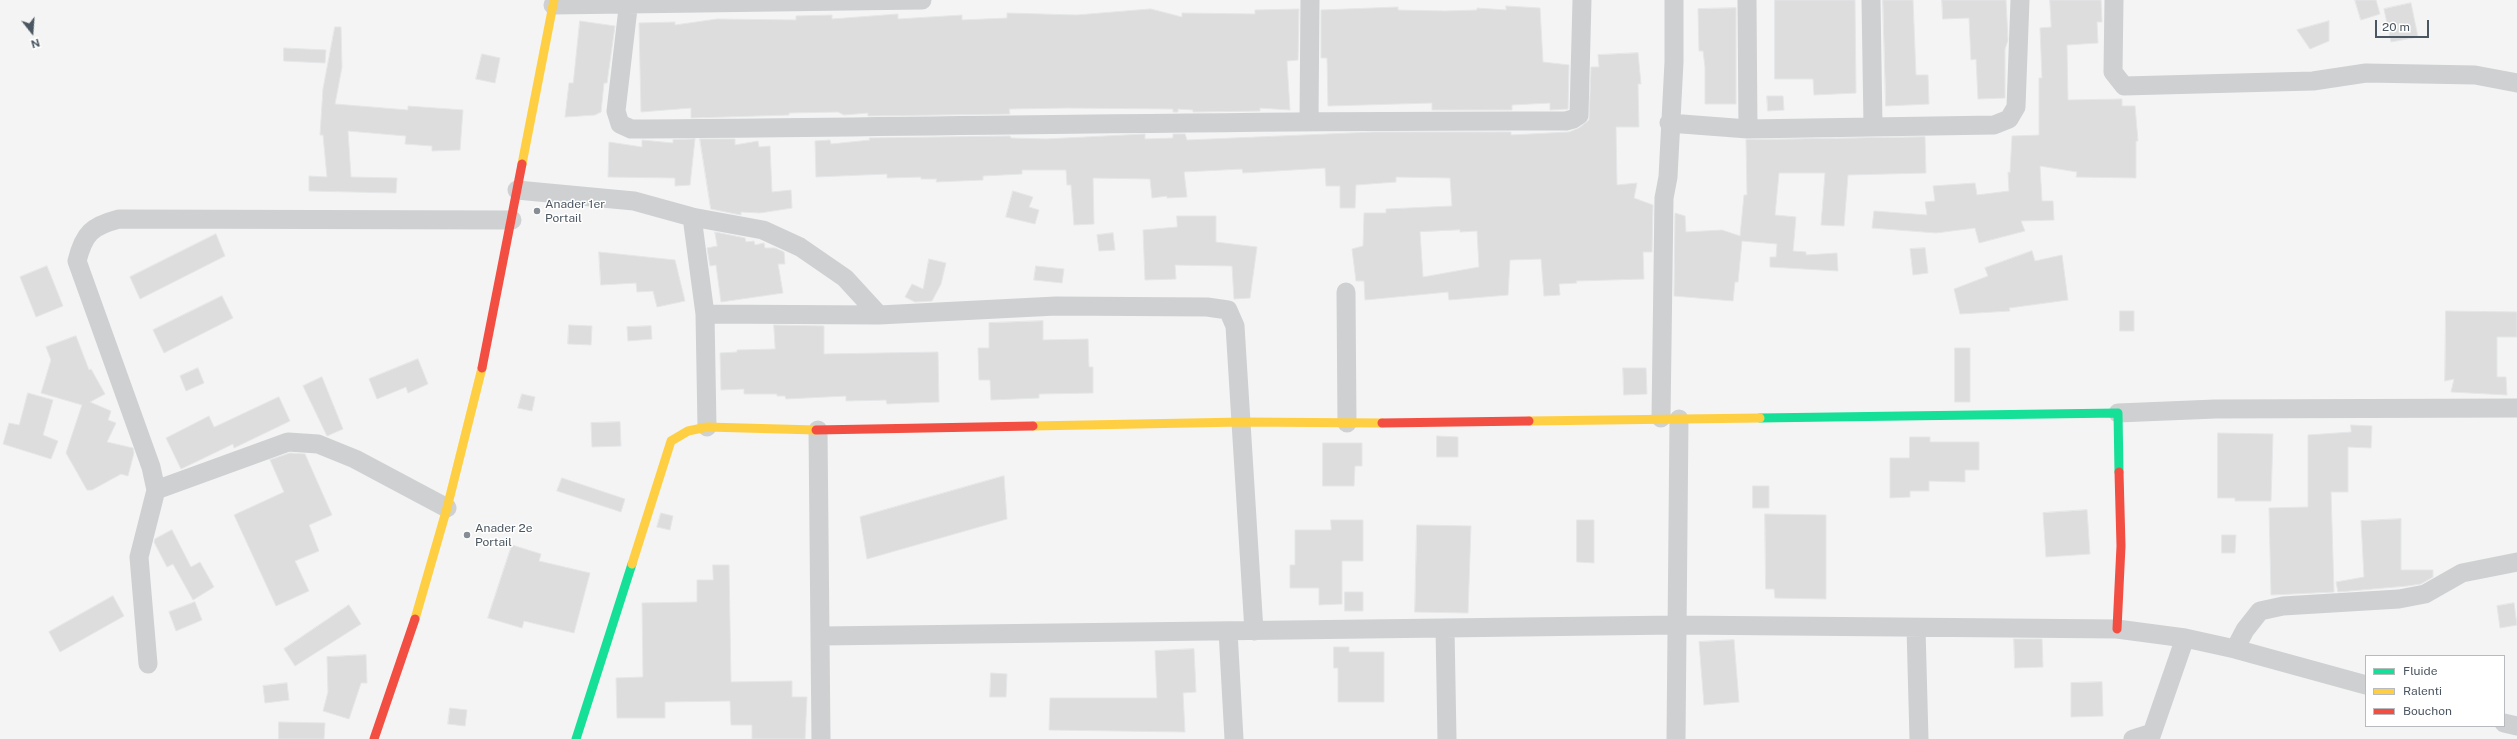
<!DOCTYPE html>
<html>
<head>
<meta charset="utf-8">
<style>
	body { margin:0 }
	#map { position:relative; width:2517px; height:739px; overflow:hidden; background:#f4f4f4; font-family:"Public Sans",sans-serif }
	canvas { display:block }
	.legend { position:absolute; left:2365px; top:655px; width:140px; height:72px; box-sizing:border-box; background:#fff; border:1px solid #b7bbc0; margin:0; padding:5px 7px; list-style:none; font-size:12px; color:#4a5661 }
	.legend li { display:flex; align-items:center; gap:8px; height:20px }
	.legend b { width:20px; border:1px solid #b7bbc0 }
	.north { position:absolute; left:12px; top:12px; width:40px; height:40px; -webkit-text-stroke:3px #fff; paint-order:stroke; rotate:163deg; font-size:11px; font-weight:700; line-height:16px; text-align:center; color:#4a5661 }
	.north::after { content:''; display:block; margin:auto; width:14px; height:18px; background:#4a5661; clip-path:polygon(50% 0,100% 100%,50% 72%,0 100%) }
	.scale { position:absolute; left:2375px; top:20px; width:54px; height:18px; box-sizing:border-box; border:2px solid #4a5661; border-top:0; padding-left:5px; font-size:12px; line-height:14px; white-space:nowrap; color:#4a5661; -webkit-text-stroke:3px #fff; paint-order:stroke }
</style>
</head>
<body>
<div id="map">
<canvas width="2517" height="739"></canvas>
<ul class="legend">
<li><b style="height:5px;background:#16e098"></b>Fluide</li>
<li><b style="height:5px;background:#ffcf43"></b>Ralenti</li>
<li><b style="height:5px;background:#f24e42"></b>Bouchon</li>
</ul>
<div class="north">N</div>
<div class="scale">20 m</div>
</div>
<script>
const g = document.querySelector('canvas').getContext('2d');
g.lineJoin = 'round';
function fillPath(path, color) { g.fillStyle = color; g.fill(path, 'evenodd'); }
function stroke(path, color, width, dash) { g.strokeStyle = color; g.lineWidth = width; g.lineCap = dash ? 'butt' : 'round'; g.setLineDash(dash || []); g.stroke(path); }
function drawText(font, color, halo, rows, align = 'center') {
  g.font = font + ' "Public Sans",sans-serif'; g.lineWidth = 3; g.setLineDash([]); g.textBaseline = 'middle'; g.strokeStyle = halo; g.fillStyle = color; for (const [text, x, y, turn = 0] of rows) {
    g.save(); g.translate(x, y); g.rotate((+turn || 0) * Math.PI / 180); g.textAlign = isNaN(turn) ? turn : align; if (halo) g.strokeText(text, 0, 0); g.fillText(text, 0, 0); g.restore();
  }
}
const building = new Path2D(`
	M1775 0H1855L1856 93 1814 95 1813 79H1775Z
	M1883 0H1913L1916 75H1928L1929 104 1886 106Z
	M1942 0H2006L2008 40 2005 49V98L1978 99 1976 59 1971 60 1969 18 1943 19Z
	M2050 0H2101L2102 22H2097L2098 43 2067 45 2068 100 2122 99V106H2135L2138 141H2136V178L2076 177 2077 172 2040 166 2042 201H2053L2054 220 2021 221 2025 231 1979 243 1975 228 1936 233 1872 228 1874 211 1927 215 1925 202 1935 201 1933 186 1975 183 1977 195 2009 191 2008 172 2010 173 2012 136 2039 135V78H2042L2040 28 2051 27Z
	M2355 0H2376L2380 14 2361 20Z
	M2411 3 2418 37 2391 42 2384 9Z
	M1506 6 1540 8 1543 62 1569 65 1568 109 1550 110V103L1512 105V110H1432V103L1328 106 1327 58H1321V10L1398 7V10L1445 11 1477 10V8L1506 10Z
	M1736 8V104H1705V67L1703 51H1699L1698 9Z
	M1151 9 1182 17V13L1255 14V10L1299 9 1298 60 1287 61 1290 110 1260 108V111L1193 112V110L1178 109V112H1173V109L1067 108 1009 109 1010 114 868 116V113L844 115 838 112 789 113V115L691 118V108L641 112 639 23 675 22V25L717 19 796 20V16L832 15V19L898 14V19L962 15V20L1007 18V13L1076 15Z
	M580 21 615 26 607 83H604L601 112 595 115 565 117 569 83H573Z
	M2329 21V41L2310 49 2297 30Z
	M335 27H341L342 67 335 104 408 110V106L463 110 460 150 432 151V146L405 144 406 136 348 131 351 177 397 178 396 193 309 191V176L327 177 323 135H320L323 89Z
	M284 48 326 50 325 63 284 61Z
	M1638 53 1641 84H1638L1639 127H1616L1617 185 1637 183 1634 198 1653 205 1652 252H1643L1644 279 1576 281 1577 283 1559 284 1560 295 1544 296 1541 259 1510 260 1508 295 1449 300 1448 292 1365 300 1364 281H1356L1352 249 1363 246 1364 213H1386V209L1452 206 1450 178 1396 177V182L1356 185 1355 208H1340V186H1326L1325 168 1243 173 1242 169 1184 172 1187 197 1167 198V196L1152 198 1150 179 1093 178 1094 224 1074 225 1071 185H1067L1066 170H1022V174L983 176V180L936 182 937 179H921V177L887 178V174L816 177 815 141 830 140 831 144 870 140 869 138 1010 136 1011 138 1046 139 1145 134V139L1173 138V134H1185L1187 140 1374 132H1511V135L1569 132 1579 128 1589 120 1591 67H1599L1598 55ZM1460 230V232L1477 231 1479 267 1423 277 1420 232Z
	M482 54 500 58 495 83 476 79Z
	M1767 96H1783L1784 110 1768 111Z
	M1925 137 1926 173 1848 175 1844 226 1821 225 1825 173H1779L1775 215 1796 217 1793 251 1806 252V255L1837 253 1838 271 1770 267V257H1776L1777 244 1742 241 1738 282H1735L1733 301 1674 296 1675 213 1685 216 1686 232 1722 230 1740 236 1744 195H1747L1746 140Z
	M695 139 690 185 675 186V178L608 177 609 142 642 147V140L673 143V140Z
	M700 139H735V145L758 141 759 147 770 146 772 192 791 190 792 208 760 213 741 212V215L711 209Z
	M1013 191 1033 197 1029 207 1039 210 1035 224 1006 217Z
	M1177 216H1216V242L1257 247 1250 298 1234 299 1232 266 1175 265 1176 279 1145 280 1143 230 1177 227Z
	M715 232 745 238 746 242 754 241 755 245 764 243 765 248H775L784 252 785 264H778L783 293 721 302 716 265 710 266 707 248 717 246Z
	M1113 233 1115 250 1099 251 1097 235Z
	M216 234 225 256 140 299 130 277Z
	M1925 248 1928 273 1913 275 1910 249Z
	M2032 251 2035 261 2062 255 2068 300 2009 308 2010 311 1960 314 1954 289 1988 276 1985 268Z
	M599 252 675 260 685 301 657 307 653 291 637 292 636 283 601 285Z
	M929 259 946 263 941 284 932 301 915 302 905 297 912 284 923 289Z
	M47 266 63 306 36 317 20 277Z
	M1036 266 1064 269 1062 283 1034 280Z
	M222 296 233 318 164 353 153 330Z
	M2120 311H2134V331H2120Z
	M2446 311 2517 312V337H2497V377H2506L2507 395 2451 392 2454 379 2445 381Z
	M1043 321V340L1088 339 1089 367H1093V393L1039 394V398L991 400 990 380H979L978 348H989V323Z
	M569 325 592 326 591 345 568 344Z
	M774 325 824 326V354L938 352 939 402 887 404 886 400 846 401V396L786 399 785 396H777V394H744V389L721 390 720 353 737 352V350L775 349Z
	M651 326 652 339 628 341 627 327Z
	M76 336 89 370 91 369 105 394 90 402 111 411 108 420 116 423 107 442 133 448 134 453 128 476 121 474 92 490H87L66 453 82 405 41 393 51 360 46 347Z
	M1955 348H1970V402H1955Z
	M418 359 428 384 408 393 406 387 377 399 369 379Z
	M198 368 204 383 186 391 180 376Z
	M1623 368H1646L1647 394 1624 395Z
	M322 377 343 429 327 436 303 386Z
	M28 393 53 400 43 435 58 441 51 459 3 444 9 423 19 425Z
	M522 394 535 397 532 411 518 408Z
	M279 397 290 421 234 448 233 444 181 469 166 438 209 416 214 427Z
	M620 422 621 446 592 447 591 423Z
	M2351 425 2372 426 2371 448 2348 447V492H2331L2334 592 2271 595 2269 508 2308 507V435L2351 432Z
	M2218 433 2273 434 2271 501H2235V498H2218Z
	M1437 436 1458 437V457H1437Z
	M1910 437H1930V442H1979V470H1965V482L1929 481V491H1910V497L1890 498V458H1909Z
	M1323 443H1362V466H1355L1354 486H1323Z
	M290 453 305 454 332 515 309 525 319 551 295 561 309 591 276 606 234 515 284 492 270 460Z
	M1004 476 1007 519 867 559 860 517Z
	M562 478 625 499 621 512 557 491Z
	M1753 486H1769V508H1753Z
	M2087 510 2090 554 2046 557 2043 513Z
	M661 513 673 516 670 530 657 527Z
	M1765 514 1826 515V599L1775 598 1774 589H1766Z
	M2401 519V570H2433V577L2421 584 2407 586 2338 592 2336 582 2364 577 2361 521Z
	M1331 520H1363V561H1342V604L1319 605V588H1290V565H1295V530H1331Z
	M1577 520H1594V563L1577 562Z
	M1417 525 1471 526 1468 613 1415 612Z
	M172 530 191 567 200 562 214 587 193 600 173 564 167 567 154 542 155 539Z
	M2222 535H2236L2235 553H2222Z
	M512 545 541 554 539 561 590 573 574 633 524 621 522 628 488 618Z
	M713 565H729L731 682 792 681V697H807L805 739H752V725H731L730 701 665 702V718H617L616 678 643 677 642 603 697 602V580H713Z
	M1345 592H1363V611H1345Z
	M113 596 124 616 60 652 49 632Z
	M195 602 202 620 176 631 169 612Z
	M2514 603 2517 625 2500 628 2497 606Z
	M349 605 361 624 295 666 284 649Z
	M2014 639H2042L2043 667 2015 668Z
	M1734 640 1739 702 1704 705 1699 642Z
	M1334 647H1349V652H1384V702H1338V668H1334Z
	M1194 649 1196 692 1183 693 1185 732 1049 730 1050 698H1157L1155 651Z
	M366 655 367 683H361L349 719 323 711 328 692 327 657Z
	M991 673 1007 674 1006 697H990Z
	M2102 682 2103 716 2071 717V683Z
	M287 683 289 700 265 703 263 686Z
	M450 708 467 710 465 726 448 724Z
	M279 722 325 723 324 739H279Z`);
fillPath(building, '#ddddde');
stroke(building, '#e5e6e7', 1);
stroke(new Path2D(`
	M629 0 616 111 620 124 631 129C942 127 1254 120 1566 121L1573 119 1579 115 1582 0
	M1747 0 1748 129
	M1871 0 1873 126
	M2114 0 2113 72 2124 86 2313 81 2366 73 2475 75 2517 83
	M553 5 922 0
	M1309 120 1310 0
	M1669 123 1748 129 1994 125 2009 119 2016 107 2020 0
	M517 190 634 201 692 217 763 230 800 247 845 278 879 315
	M692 217 705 314 707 427
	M1346 292 1347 423
	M705 314 879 315 1056 306 1207 307 1228 310 1235 326 1254 631
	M2118 413 2215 409 2517 408
	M1661 418 1664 198 1668 177 1674 62V0
	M818 430 821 739
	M156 490 288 442 318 444 355 459 447 508
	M1445 628 1447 739
	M1916 628 1919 739
	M1228 631 1234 739
	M822 636 1677 625 2117 629 2185 638 2235 649 2366 685
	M2235 649 2245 630 2260 611 2283 606 2399 599 2425 594 2462 573 2517 562
	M148 664 139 557 156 490 151 467 77 261C84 233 92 226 119 219L512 220
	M2504 723 2517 726
	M1676 739 1679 419
	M2133 739 2152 733
	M2150 739 2185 638`), '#ced0d2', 19);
stroke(new Path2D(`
	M1760 418 2118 413 2119 472
	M576 739 632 564`), '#16e098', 9);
stroke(new Path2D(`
	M522 164 554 0
	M1529 421 1760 418
	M1033 426 1242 422 1382 423
	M632 564 671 441 688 431 707 427 816 430
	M415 619 447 508 482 368`), '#ffcf43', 9);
stroke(new Path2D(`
	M482 368 522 164
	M1382 423 1529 421
	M816 430 1033 426
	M2117 629 2121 546 2119 472
	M374 739 415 619`), '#f24e42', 9);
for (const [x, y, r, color] of [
	[537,211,4,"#868d94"],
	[467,535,4,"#868d94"]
]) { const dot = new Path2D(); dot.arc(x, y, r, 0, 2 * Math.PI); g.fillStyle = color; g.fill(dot); stroke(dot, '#fff', 1.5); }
drawText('12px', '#4a5661', '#fff', [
	["Anader 1er",545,204],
	["Portail",545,218],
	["Anader 2e",475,528],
	["Portail",475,542]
], 'left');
</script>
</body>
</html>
